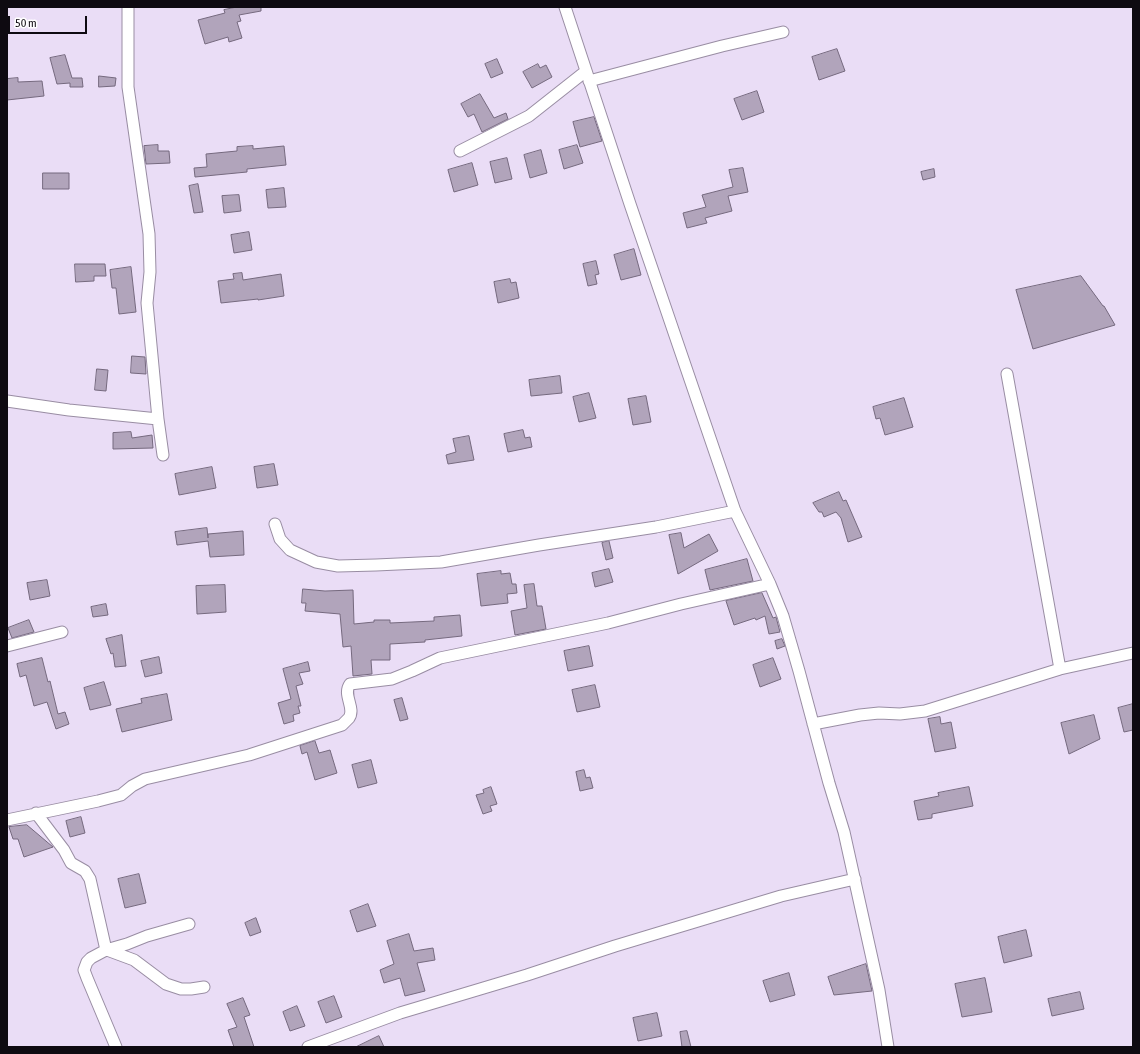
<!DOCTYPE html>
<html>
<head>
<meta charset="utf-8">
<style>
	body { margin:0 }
	#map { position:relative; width:1140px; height:1054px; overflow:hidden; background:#eaddf6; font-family:"Asap Condensed",sans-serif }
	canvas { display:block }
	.frame { position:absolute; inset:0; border:8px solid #0e0a11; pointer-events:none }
	.scale { position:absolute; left:8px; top:16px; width:79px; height:18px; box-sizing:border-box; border:2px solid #0e0a11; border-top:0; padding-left:5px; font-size:12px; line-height:14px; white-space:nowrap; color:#0e0a11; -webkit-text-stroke:3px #fff; paint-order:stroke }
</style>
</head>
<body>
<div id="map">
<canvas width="1140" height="1054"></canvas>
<div class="frame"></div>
<div class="scale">50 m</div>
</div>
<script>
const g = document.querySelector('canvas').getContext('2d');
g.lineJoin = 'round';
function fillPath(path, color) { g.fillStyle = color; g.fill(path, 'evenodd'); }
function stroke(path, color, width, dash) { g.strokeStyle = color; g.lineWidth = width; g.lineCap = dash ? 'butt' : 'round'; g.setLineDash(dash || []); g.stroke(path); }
const building = new Path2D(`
	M237 7H261V11L239 15 241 21 237 22 242 38 229 42 228 37 205 44 198 20 225 13 224 10Z
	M837 49 845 71 819 80 812 57Z
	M65 55 72 78H82L83 87H70V83L57 84 50 58Z
	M497 59 503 73 491 78 485 64Z
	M538 64 540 68 546 65 552 77 532 88 523 72Z
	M99 76 116 78 115 86 99 87Z
	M18 78V82L42 81 44 96 7 100V79Z
	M757 91 764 112 742 120 734 99Z
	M480 94 494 118 506 113 508 119 482 132 474 114 468 117 461 104Z
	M594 117 602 141 580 147 573 122Z
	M158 145V151H169L170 163 146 164 144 146Z
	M577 145 583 163 564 169 559 150Z
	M253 146V149L284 146 286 165 247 169V172L195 177 194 168 207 167 206 154 237 151V147Z
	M541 150 547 173 530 178 524 155Z
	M507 158 512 179 495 183 490 162Z
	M472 163 478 185 454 192 448 170Z
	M743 168 748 192 728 196 732 211 705 218 707 223 687 228 683 213 706 207 702 195 733 187 729 170Z
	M934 169 935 177 923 180 921 172Z
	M43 173H69V189H43Z
	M198 184 203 212 194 213 189 186Z
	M284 188 286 207 268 208 266 190Z
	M239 195 241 211 224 213 222 196Z
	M249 232 252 250 234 253 231 235Z
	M634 249 641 275 621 280 614 255Z
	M596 261 599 274 595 275 597 284 588 286 583 264Z
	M75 264H105L106 276H94V281L76 282Z
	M131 267 136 312 119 314 116 288H112L110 270Z
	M242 273 243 280 281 274 284 296 258 300V299L221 303 218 281 234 279 233 274Z
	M1081 276 1103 306H1104L1115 325 1033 349 1016 290Z
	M510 279 511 283 516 282 519 298 498 303 494 282Z
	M132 356 145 357 146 374 131 373Z
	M97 369 108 370 106 391 95 390Z
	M560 376 562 393 531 396 529 380Z
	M589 393 596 418 579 422 573 397Z
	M646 396 651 422 633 425 628 399Z
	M904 398 913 427 885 435 880 418 876 419 873 407Z
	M523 430 525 438 530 437 532 447 508 452 504 434Z
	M131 432 132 438 152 435 153 448 113 449V433Z
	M469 436 474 460 448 464 446 455 456 452 453 439Z
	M274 464 278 485 257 488 254 467Z
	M212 467 216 488 179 495 175 474Z
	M839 492 843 501 846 500 862 537 848 542 841 518 836 512 824 517 822 512H819L813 503Z
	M207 528 208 538V534L243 531 244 555 210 557 208 541 177 545 175 532Z
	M681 533 684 548 709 534 718 551 678 574 669 535Z
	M609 541 613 558 606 560 602 543Z
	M747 559 753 581 710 590 705 570Z
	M609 569 613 582 595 587 592 573Z
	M501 571V574L510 573 512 584H516L517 593 507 594 508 603 481 606 477 574Z
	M47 580 50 596 30 600 27 583Z
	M534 584 537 606H542L546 629 515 635 511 611 527 608 524 585Z
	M225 585 226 612 197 614 196 586Z
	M303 589 325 591 353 590 354 624 374 622V620H390V623L434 621V617L460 615 462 636 425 640V642L390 644V660H371L372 674 353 676 351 646 343 647 340 614 305 611 306 603H302Z
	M762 593 773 618 776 617 780 632 769 634 765 616 756 620 755 618 734 625 726 601Z
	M106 604 108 615 93 617 91 607Z
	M29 620 34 632 12 638 8 628Z
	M122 635 126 666 115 667 113 653 111 654 106 639Z
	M782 639 785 646 777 649 775 641Z
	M589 646 593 666 568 671 564 651Z
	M159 657 162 673 145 677 141 661Z
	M42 658 48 682 50 681 58 714 65 712 69 724 56 729 47 702 34 706 26 675 20 677 17 664Z
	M773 658 781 679 760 687 753 665Z
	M308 662 310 671 299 673 303 684 296 686 301 706H298L300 713 293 715 294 721 284 724 278 703 291 699 283 669Z
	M104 682 111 705 90 710 84 688Z
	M595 685 600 707 577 712 572 690Z
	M167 694 172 720 122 732 116 709 142 703 141 699Z
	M402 698 408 719 400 721 394 700Z
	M1133 704V730L1124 732 1118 708Z
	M1094 715 1100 739 1069 754 1061 723Z
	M940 717 941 724 951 722 956 748 935 752 928 719Z
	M315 741 319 753 330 750 337 773 315 780 307 752 302 754 300 746Z
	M371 760 377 783 358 788 352 765Z
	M584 770 586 778 590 777 593 788 580 791 576 772Z
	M491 787 497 804 490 806 492 811 483 814 476 795 484 793 483 790Z
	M969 787 973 806 932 814V818L918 820 914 801 939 796 938 793Z
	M81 817 85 833 70 837 66 821Z
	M27 825 53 847 24 857 18 839H13L9 827Z
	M139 874 146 903 125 908 118 879Z
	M368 904 376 926 357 932 350 911Z
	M256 918 261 932 250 936 245 923Z
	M1026 930 1032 956 1004 963 998 937Z
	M409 934 414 951 433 948 435 960 417 963 425 991 405 996 400 978 384 983 380 970 394 964 387 941Z
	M866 964 872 991 834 995 828 977Z
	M789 973 795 995 770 1002 763 981Z
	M985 978 992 1012 962 1017 955 984Z
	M1080 992 1084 1009 1052 1016 1048 999Z
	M334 996 342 1017 326 1023 318 1002Z
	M243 998 250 1015 244 1017 254 1047H234L228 1030 237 1027 227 1004Z
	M297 1006 305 1026 290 1031 283 1012Z
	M657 1013 662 1036 638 1041 633 1018Z
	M687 1031 691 1047H682L680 1032Z
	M379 1036 384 1047H356Z`);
fillPath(building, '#b1a4bb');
stroke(building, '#75697e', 1);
const minor = new Path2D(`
	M565 7 630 204 735 511 770 584 783 616 799 671 829 783 844 832 879 990 888 1047
	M589 81 722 46 783 32
	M460 151 529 116 586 71
	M1007 374 1060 669
	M7 401 69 410 158 419 147 303 150 272 149 234 128 87V7
	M158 419 163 455
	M275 524 280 539 290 550 316 562 338 566 376 565 441 562 539 545 656 527 735 511
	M7 646 62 632
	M813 724 860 715 879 713 900 714 925 711 1060 669 1133 653
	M36 813 64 850 71 863 85 871 90 879 106 950
	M7 820 98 801 121 795 132 786 145 779 249 755 342 725C344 723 347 720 349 718 356 708 342 695 350 684L392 679 412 671 440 658 608 623 681 604 770 584
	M107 950 134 960 166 984 181 989H191L204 987
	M116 1047 87 978 84 970 87 962 91 958 106 950 127 944 147 936 189 924
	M308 1047 400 1013 527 975 615 946 781 896 855 879`);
stroke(minor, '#998da3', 13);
stroke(minor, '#fff', 11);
</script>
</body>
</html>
